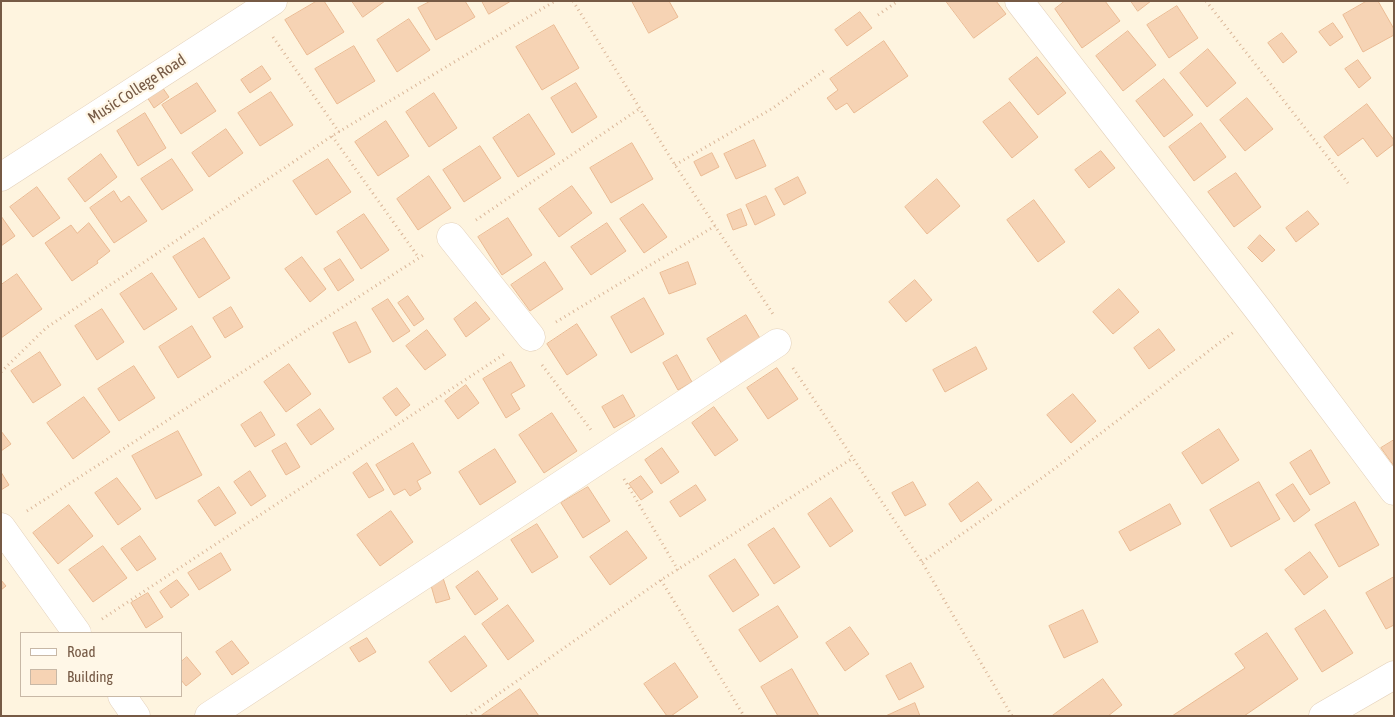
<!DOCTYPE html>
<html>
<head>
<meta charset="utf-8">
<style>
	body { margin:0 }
	#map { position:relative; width:1395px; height:717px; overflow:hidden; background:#fef4df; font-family:"Asap Condensed",sans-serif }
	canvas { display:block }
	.frame { position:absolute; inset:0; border:2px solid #765a45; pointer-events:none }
	.legend { position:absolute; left:20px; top:632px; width:162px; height:65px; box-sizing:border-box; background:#fff7e7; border:1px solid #c8b8a6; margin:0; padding:6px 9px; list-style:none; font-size:15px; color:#765a45 }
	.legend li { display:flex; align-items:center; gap:10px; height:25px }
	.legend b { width:25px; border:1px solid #c8b8a6 }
</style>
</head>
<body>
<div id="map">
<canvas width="1395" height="717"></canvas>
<div class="frame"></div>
<ul class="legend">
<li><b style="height:6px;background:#fff"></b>Road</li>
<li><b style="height:14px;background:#f6d3b4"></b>Building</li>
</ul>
</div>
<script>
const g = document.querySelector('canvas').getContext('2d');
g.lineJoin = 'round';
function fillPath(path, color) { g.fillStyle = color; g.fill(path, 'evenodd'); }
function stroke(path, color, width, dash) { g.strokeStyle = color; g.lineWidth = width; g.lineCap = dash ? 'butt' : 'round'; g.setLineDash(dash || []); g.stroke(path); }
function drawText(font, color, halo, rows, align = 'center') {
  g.font = font + ' "Asap Condensed",sans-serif'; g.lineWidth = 4.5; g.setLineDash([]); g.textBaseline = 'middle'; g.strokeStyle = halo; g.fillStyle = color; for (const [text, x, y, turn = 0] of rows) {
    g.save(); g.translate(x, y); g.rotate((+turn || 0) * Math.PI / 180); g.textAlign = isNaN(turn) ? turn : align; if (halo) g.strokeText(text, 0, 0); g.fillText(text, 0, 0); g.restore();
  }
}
const building = new Path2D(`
	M317 1H324L344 32 307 55 285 20Z
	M352 1H385L363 17Z
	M431 1H465L475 17 436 40 418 8Z
	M482 1H511L489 14Z
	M632 1H669L678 17 649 33Z
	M946 1H996L1006 14 974 38Z
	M1065 1H1105L1120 21 1082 48 1055 9Z
	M1131 1H1151L1138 11Z
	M1367 1H1378L1394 29V35L1363 52 1343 15Z
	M1177 6 1198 38 1169 58 1147 25Z
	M860 12 872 28 847 46 835 30Z
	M409 19 430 50 397 72 377 40Z
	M1333 23 1343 37 1330 46 1319 32Z
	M554 25 579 68 542 90 516 47Z
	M1128 31 1156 65 1123 91 1096 56Z
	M1282 33 1297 52 1283 63 1268 43Z
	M884 41 908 76 854 113 847 103 836 110 827 98 838 90 830 79Z
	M354 46 375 81 337 104 315 69Z
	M1208 49 1236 83 1207 107 1180 73Z
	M1037 57 1066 93 1038 115 1009 79Z
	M1358 60 1371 78 1359 88 1345 69Z
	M262 66 271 79 250 93 241 80Z
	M1164 79 1193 115 1164 137 1136 101Z
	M197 83 216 111 181 134 162 105Z
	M576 83 597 117 572 133 551 98Z
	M160 84 169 97 154 108 145 94Z
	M271 92 293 125 260 146 238 113Z
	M434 93 457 128 429 147 406 112Z
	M1247 98 1273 129 1245 151 1220 120Z
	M1010 102 1038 137 1012 158 983 122Z
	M1367 104 1394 140V144L1377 157 1363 138 1338 156 1324 137Z
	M145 113 166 148 138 166 117 131Z
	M529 114 555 154 518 177 493 138Z
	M386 121 409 156 378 176 355 142Z
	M1201 123 1226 157 1194 181 1169 147Z
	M226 129 243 153 209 177 192 153Z
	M754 140 766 166 736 179 724 154Z
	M632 143 653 179 611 203 590 168Z
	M480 146 501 178 464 202 443 170Z
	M1101 151 1115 168 1089 188 1075 170Z
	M712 153 719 167 701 176 694 162Z
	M101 154 117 177 85 202 68 179Z
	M172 159 193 190 162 210 141 179Z
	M328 159 351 192 316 215 293 181Z
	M1236 173 1261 207 1234 227 1208 192Z
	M429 176 451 208 418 230 397 199Z
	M798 177 806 193 784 205 775 189Z
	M937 179 960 206 927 234 905 207Z
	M572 186 592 213 559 237 539 209Z
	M37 187 60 218 33 237 10 207Z
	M114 191 121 202 129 196 147 221 114 243 90 208Z
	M766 196 775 215 755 225 746 205Z
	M1034 200 1065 242 1038 262 1007 220Z
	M643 204 667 237 644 253 620 219Z
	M741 209 747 225 733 230 727 215Z
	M1308 211 1319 224 1296 242 1286 228Z
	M364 214 389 250 361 269 337 232Z
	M1 216 15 236 1 246Z
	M508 218 532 255 502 275 478 237Z
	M89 223 110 251 97 261 98 263 72 281 45 243 71 225 77 233Z
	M607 223 626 251 591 275 571 247Z
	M1260 235 1275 250 1262 262 1248 248Z
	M204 238 230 278 199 298 173 257Z
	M302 257 326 289 310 302 285 269Z
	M340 259 354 280 338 291 324 269Z
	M545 262 563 289 530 311 511 285Z
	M688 262 696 284 669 294 660 273Z
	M152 273 177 309 144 330 120 294Z
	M17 274 42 309 1 338V285Z
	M915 280 932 300 906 322 889 302Z
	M1119 289 1139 312 1113 334 1093 312Z
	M408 296 424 319 414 326 398 303Z
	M644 298 664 334 631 353 611 317Z
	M388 299 410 331 393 342 372 309Z
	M476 302 490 319 466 337 454 319Z
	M231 307 243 327 225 338 213 318Z
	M102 309 124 342 97 360 75 326Z
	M746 315 761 340 722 364 707 339Z
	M356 322 371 352 349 363 333 333Z
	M577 324 597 355 567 375 547 344Z
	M192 326 211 357 178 378 159 347Z
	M1159 329 1175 350 1149 369 1134 348Z
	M427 330 446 355 425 370 406 346Z
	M976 347 987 369 945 392 933 370Z
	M40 352 61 385 33 403 11 371Z
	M677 355 692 382 678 390 663 363Z
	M511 362 525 386 511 394 520 409 506 418 483 379Z
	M289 364 311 394 286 412 264 382Z
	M134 366 155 398 119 421 98 389Z
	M777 368 798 399 768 419 747 388Z
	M466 385 479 403 458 419 445 401Z
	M397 388 410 405 396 416 383 398Z
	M1073 394 1096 421 1071 443 1047 415Z
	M623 395 635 416 614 428 602 407Z
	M84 397 110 432 73 459 47 423Z
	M714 407 738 440 715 456 692 423Z
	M320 409 334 429 311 445 297 425Z
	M261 412 275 435 255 447 241 425Z
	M552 413 577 451 544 473 519 435Z
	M1219 429 1239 460 1202 484 1182 453Z
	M1 431 11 444 1 451Z
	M178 431 202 475 156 499 132 456Z
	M1394 440V466L1381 448Z
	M286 443 300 467 286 475 272 451Z
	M413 443 431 473 417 481 421 489 410 496 405 489 394 495 376 465Z
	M662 448 679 472 661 484 645 460Z
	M495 449 516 482 480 505 459 472Z
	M1311 450 1330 483 1310 495 1290 463Z
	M367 463 384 490 369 498 353 473Z
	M250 471 266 496 251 506 234 482Z
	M1 472 9 485 1 490Z
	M641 476 653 492 641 500 629 484Z
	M117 478 141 509 118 525 95 493Z
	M913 482 926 505 905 516 892 493Z
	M978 482 992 500 961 522 949 504Z
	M1259 482 1280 519 1231 547 1210 510Z
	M1293 484 1310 510 1294 522 1276 495Z
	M696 485 706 500 680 517 670 502Z
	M219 487 236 513 215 526 198 501Z
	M588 487 610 521 583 538 561 503Z
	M831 498 853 531 830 547 808 514Z
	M1355 502 1379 545 1339 567 1315 525Z
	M1170 504 1181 524 1130 551 1119 532Z
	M69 505 93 536 58 564 33 533Z
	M391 511 413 542 380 566 357 535Z
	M537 524 558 557 532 573 511 540Z
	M774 528 800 567 774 584 748 545Z
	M627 531 647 558 610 585 590 557Z
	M140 536 156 559 137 571 121 549Z
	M103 546 127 578 93 602 69 570Z
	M1310 552 1328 577 1304 595 1285 570Z
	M221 553 231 570 199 590 188 573Z
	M735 559 759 595 733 612 709 576Z
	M478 571 498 599 475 615 456 587Z
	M1394 577V625L1386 629 1366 593Z
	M443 578 450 599 436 603 430 582Z
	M1 580 6 586 1 590Z
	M177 580 189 595 171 608 160 592Z
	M148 593 163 617 146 628 131 603Z
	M508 605 534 641 508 660 482 624Z
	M778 606 798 637 760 662 739 630Z
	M1083 610 1098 642 1064 658 1049 626Z
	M1325 610 1353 653 1322 672 1295 629Z
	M850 627 869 654 845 671 826 643Z
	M1267 633 1298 679 1244 716H1172L1245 668 1235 654Z
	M465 636 487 666 451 692 429 662Z
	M367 638 376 652 359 662 350 648Z
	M232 641 249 663 232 675 216 652Z
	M187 657 201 674 186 686 181 680V662Z
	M675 663 698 697 671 716H667L644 684Z
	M911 663 924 687 899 700 886 676Z
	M792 669 819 716H778L761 687Z
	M1103 679 1122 705 1108 716H1052Z
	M520 689 539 716 482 715Z
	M915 703 920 716H886Z`);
fillPath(building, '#f6d3b4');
stroke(building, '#eaba93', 1);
const minor = new Path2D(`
	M1019 1 1260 312 1394 491
	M1 177 273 1
	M451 237 531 337
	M1 527 77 633
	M122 696 136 716
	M209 716 777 343
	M1323 716 1394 675`);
stroke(minor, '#e3d0ba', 29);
stroke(new Path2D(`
	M573 1 675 165 773 314
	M1206 1 1348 183
	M878 15 898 1
	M273 37 339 132
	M332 136 419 258
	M675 165 773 108 825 70
	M476 220 639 109
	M556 322 715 226
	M542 365 591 430
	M793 368 922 562 1012 716
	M1 372 46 328 332 136 555 1
	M624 479 678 570
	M27 511 425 254
	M922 562 1046 475 1235 331
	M661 580 744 716
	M102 619 506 353
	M467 716 661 580 853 458`), '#dab698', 3, [1, 4]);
stroke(minor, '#fff', 28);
drawText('16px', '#765a45', '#fff7e7', [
	["Music College Road",137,89,-33]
]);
</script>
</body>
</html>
